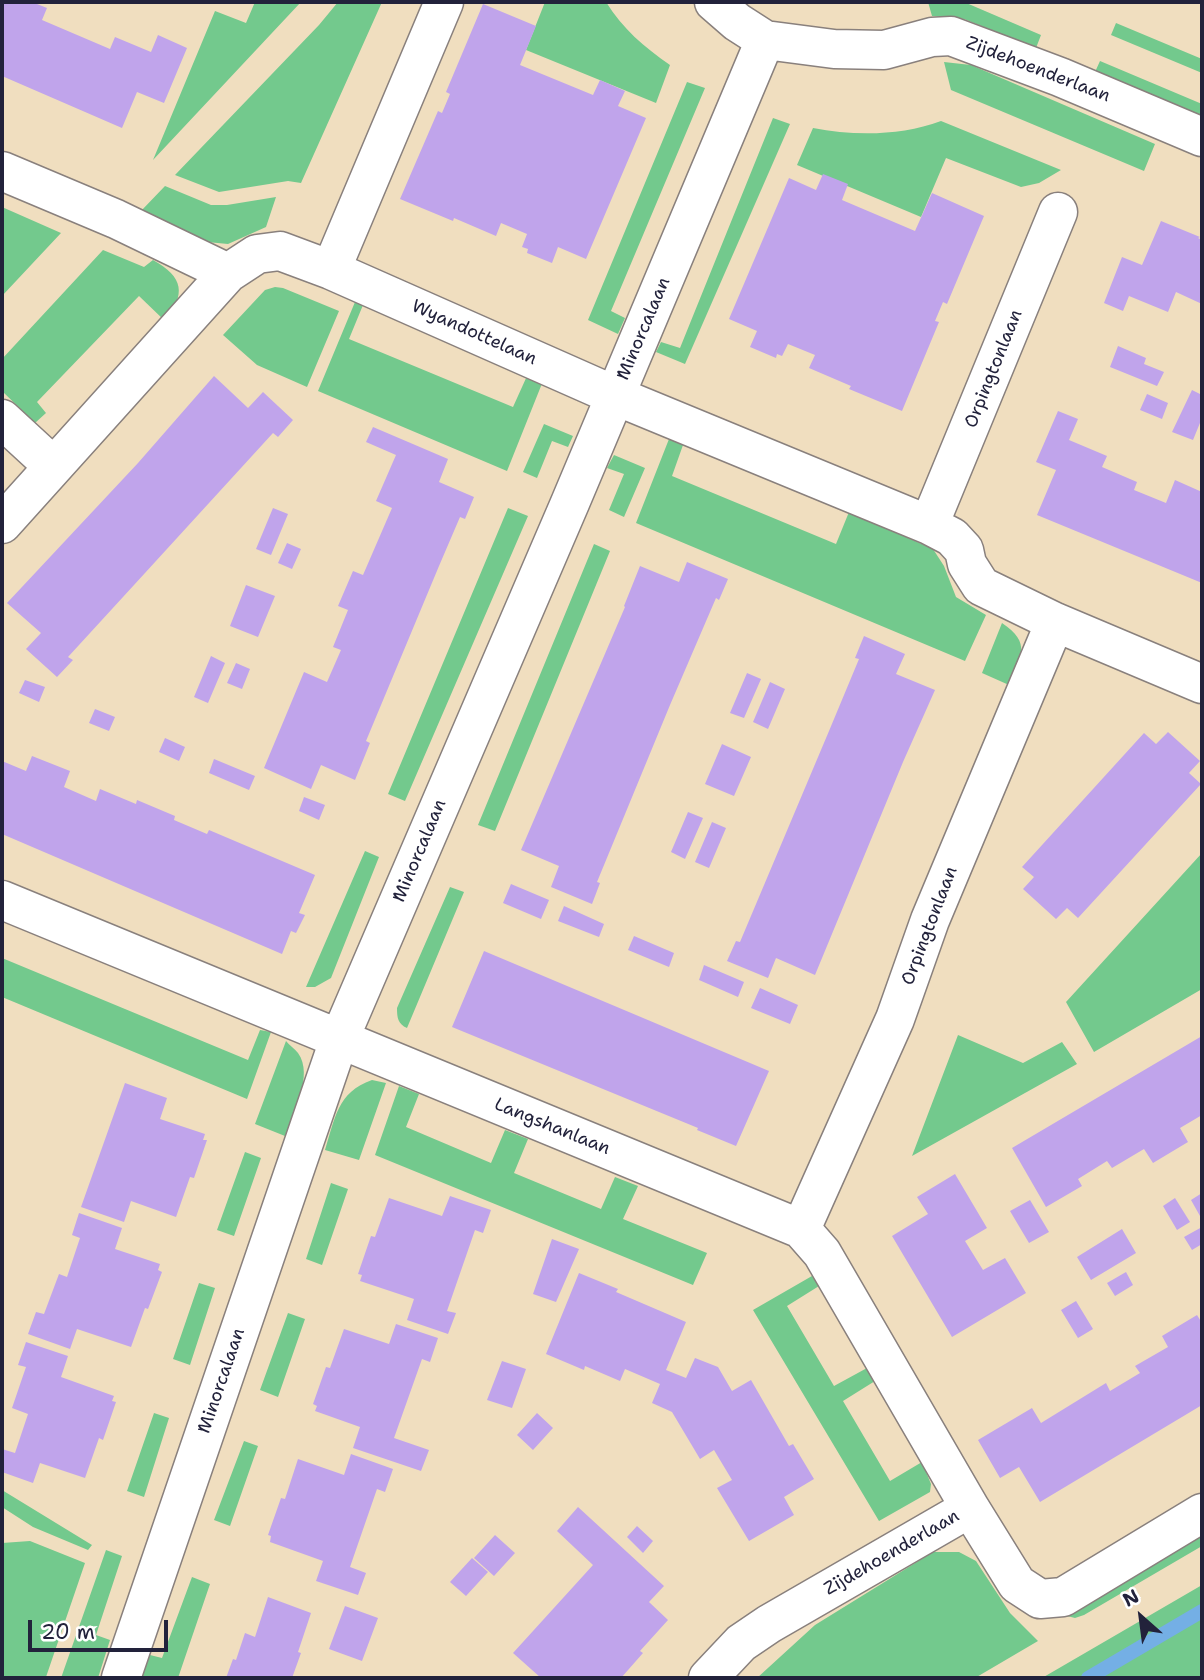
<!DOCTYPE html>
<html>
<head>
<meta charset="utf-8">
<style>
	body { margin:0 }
	#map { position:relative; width:1204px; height:1680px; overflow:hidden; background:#f0debf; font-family:"Shantell Sans",sans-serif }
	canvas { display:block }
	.frame { position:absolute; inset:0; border:4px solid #22223b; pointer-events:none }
	.north { position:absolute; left:1106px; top:1582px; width:70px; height:70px; -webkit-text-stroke:5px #fff; paint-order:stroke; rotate:332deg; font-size:19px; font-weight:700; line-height:28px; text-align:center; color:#22223b }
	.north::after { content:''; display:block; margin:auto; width:24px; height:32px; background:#22223b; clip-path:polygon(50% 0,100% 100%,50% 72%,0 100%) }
	.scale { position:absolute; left:28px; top:1620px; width:140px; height:32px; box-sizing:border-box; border:4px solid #22223b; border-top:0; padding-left:9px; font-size:21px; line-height:24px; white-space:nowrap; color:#22223b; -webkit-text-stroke:5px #fff; paint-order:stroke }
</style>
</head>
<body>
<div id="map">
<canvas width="1204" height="1680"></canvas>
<div class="frame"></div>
<div class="north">N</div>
<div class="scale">20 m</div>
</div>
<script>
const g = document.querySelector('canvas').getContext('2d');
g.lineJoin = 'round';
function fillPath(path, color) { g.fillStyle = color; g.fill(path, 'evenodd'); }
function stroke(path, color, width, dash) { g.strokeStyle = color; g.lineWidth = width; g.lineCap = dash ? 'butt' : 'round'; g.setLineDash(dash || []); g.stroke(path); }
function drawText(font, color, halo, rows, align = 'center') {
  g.font = font + ' "Shantell Sans",sans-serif'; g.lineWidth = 7; g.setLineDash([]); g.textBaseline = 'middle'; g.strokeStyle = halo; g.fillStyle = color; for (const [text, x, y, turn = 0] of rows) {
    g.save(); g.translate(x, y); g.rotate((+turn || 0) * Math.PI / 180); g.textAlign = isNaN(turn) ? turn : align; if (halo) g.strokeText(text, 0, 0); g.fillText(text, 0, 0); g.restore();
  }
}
fillPath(new Path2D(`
	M255 2H301L153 160 215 11 246 23Z
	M338 2H382L301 183 288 181 219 192 175 175 319 25Z
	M545 2H606C623 29 644 47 670 65L656 103 526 50Z
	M928 2H964L1041 35 1036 48 964 19 932 16Z
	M1116 23 1202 59V73L1111 35Z
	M1100 61 1202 104V117L1095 72Z
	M944 62 971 65 1155 144 1144 171 951 90Z
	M687 82 705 88 611 311 625 318 618 334 588 320Z
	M773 118 790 124 685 364 656 352 661 342 680 348Z
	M941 121 1061 170 1039 183 1021 187 946 158 921 217 797 165 813 128C854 136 901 136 941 121Z
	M165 186 211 205H227L276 197 266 227 228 244 207 242 141 211Z
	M2 207 61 233 2 296Z
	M103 250 144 267 153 260C184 277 186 294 165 321L139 296 37 402 46 413 35 423 2 391V359Z
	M275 287 283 288 339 311 307 387 257 365 223 335 265 290Z
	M355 302 363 305 349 339 513 407 527 376 543 381 507 471 318 391Z
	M544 424 573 436 568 447 552 441 537 478 523 472Z
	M669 439 683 445 672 476 836 544 849 512 933 549 944 566 956 597 986 615 965 661 636 523Z
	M614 455 645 468 624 517 609 510 624 474 607 468Z
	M508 508 528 516 405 801 388 794Z
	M594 544 610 551 495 831 478 825Z
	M1002 623C1032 643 1021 657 1009 685L982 673Z
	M365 851 379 857 331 978 315 987H306Z
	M1202 853V989L1094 1052 1066 1002Z
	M450 887 464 892 407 1028C398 1024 397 1018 397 1008Z
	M2 958 248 1060 260 1030 271 1032 247 1099 2 997Z
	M958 1035 1023 1063 1062 1042 1077 1064 912 1156Z
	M286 1041C289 1045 295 1049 298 1053 314 1075 293 1114 285 1136L255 1124Z
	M372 1080 386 1083 359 1160 325 1150C335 1119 337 1092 372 1080Z
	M399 1086 419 1094 406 1127 491 1163 505 1130 528 1139 514 1173 601 1209 615 1177 638 1186 623 1219 707 1253 693 1285 375 1155Z
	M245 1152 261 1158 234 1236 217 1230Z
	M331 1183 348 1189 322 1265 306 1259Z
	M812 1276 819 1286 787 1306 834 1386 867 1368 875 1381 843 1401 890 1481 922 1462 931 1484 930 1492 879 1521 753 1310Z
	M199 1283 215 1288 190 1365 173 1359Z
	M288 1313 305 1319 278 1397 260 1390Z
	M154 1413 169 1418 144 1497 127 1491Z
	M244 1441 258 1446 230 1526 214 1520Z
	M2 1490 92 1545 88 1550 33 1527 2 1507Z
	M1202 1536V1546L1084 1615 1075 1618 1067 1616Z
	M30 1541 85 1563 46 1677 2 1678V1543Z
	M106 1550 122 1556 96 1635 110 1640 98 1678H61Z
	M933 1552H959L976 1561 1010 1613 1038 1641 975 1678H757L815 1625Z
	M192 1577 210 1584 178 1678H141L150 1655 162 1658Z
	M1202 1585V1678H1042Z`), '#73c98d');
stroke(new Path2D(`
	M1088 1678 1202 1611`), '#74afe5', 14);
fillPath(new Path2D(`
	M2 2H32L47 8 42 20 110 49 115 37 151 52 158 35 187 48 164 103 137 92 122 128 2 76Z
	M483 4 536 26 520 65 593 95 600 80 625 91 618 106 646 118 586 259 558 247 552 263 527 253 528 249 522 247 527 234 501 223 496 236 454 218 453 221 400 199 438 111 442 113 450 94 446 92Z
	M823 174 848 184 842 200 915 231 932 193 984 216 947 304 943 302 935 321 939 322 902 411 849 389 851 386 809 368 815 355 788 344 782 356 777 354 776 358 750 347 757 331 729 319 789 178 816 190Z
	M1161 221 1200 237 1198 238 1202 240V304L1176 292 1168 312 1129 296 1123 311 1104 303 1122 257 1142 265Z
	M1118 346 1146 358 1144 364 1164 372 1157 386 1110 367Z
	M214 376 248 408 263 392 293 420 278 437 273 433 145 573 68 657 73 660 57 677 26 649 41 633 7 603 138 463Z
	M1192 390 1202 395V418L1193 440 1172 432Z
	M1147 394 1168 403 1162 419 1140 410Z
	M1058 411 1078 419 1069 440 1107 456 1102 467 1137 482 1134 490 1166 503 1175 480 1202 492V583L1037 515 1056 470 1036 462Z
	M373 427 448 459 439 482 474 497 465 519 460 517 439 566 366 741 370 743 355 780 321 765 311 789 264 768 304 672 327 682 341 650 333 647 348 610 338 606 353 571 363 575 392 508 376 501 396 455 366 442Z
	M273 508 288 514 271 555 256 549Z
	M287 543 301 549 292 569 278 563Z
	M687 562 728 579 719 600 716 598 670 705 597 882 600 883 592 904 551 887 559 866 521 850 625 607 624 606 640 566 679 582Z
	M246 585 275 596 258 637 230 626Z
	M864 636 905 654 896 674 935 690 903 762 815 975 776 958 768 978 727 961 736 941 740 942 829 731 859 659 855 658Z
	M211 656 225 663 208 703 194 697Z
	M236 663 250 669 242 689 227 683Z
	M747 673 761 679 744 718 730 713Z
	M25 680 45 687 39 702 19 693Z
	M770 682 785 689 768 729 753 722Z
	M95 709 115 717 109 731 89 723Z
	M1168 732 1200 761 1189 773 1201 784 1078 918 1067 908 1056 919 1023 889 1034 877 1022 867 1144 733 1156 744Z
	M165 738 185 747 179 761 159 752Z
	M722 744 751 757 734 796 705 784Z
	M32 756 70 771 64 787 96 801 100 789 136 804 137 800 175 816 174 820 207 834 209 830 315 875 299 913 305 915 296 933 291 931 282 954 2 834V761L26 771Z
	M214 759 255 776 249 790 209 773Z
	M304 797 325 805 319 820 299 811Z
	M688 812 703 818 685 859 671 852Z
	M712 822 726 828 709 868 695 862Z
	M511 884 549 900 541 919 503 903Z
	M564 906 604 924 599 937 558 921Z
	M634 936 674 953 669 967 628 950Z
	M484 951 769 1071 736 1146 697 1130 698 1128 452 1027Z
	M704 965 744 982 738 997 699 980Z
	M760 988 798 1005 790 1024 751 1008Z
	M1202 1036V1115L1180 1128 1188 1142 1153 1163 1144 1149 1112 1168 1107 1161 1078 1179 1082 1186 1046 1207 1012 1148Z
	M125 1083 167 1098 160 1119 205 1134 203 1140H207L194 1178 190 1177 176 1217 131 1201 124 1222 81 1207Z
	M955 1174 987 1228 965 1241 983 1270 1005 1258 1026 1293 952 1337 892 1236 928 1214 917 1197Z
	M1202 1193V1214L1200 1216 1191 1200Z
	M450 1196 491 1210 483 1233 475 1230 447 1311 456 1313 448 1334 407 1320 414 1299 360 1281 362 1275 358 1274 371 1236 375 1237 389 1198 442 1216Z
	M1175 1198 1190 1222 1177 1230 1163 1206Z
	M1030 1200 1049 1232 1029 1243 1010 1211Z
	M79 1213 122 1228 115 1249 160 1264 158 1270 162 1272 148 1309 145 1308 131 1347 77 1329 70 1349 28 1334 36 1312 44 1314 59 1274 67 1277 80 1238 72 1235Z
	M1202 1227V1244L1192 1250 1184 1237Z
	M1122 1229 1136 1253 1091 1280 1077 1257Z
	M552 1239 579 1249 556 1302 533 1294Z
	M1126 1272 1133 1285 1115 1296 1107 1283Z
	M579 1273 618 1289 616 1292 686 1322 666 1370 686 1378 695 1358 718 1367 732 1391 751 1380 789 1446 793 1444 814 1479 784 1497 794 1515 749 1541 717 1488 732 1480 714 1450 700 1459 672 1412 652 1403 660 1384 625 1369 620 1381 585 1366 584 1370 546 1354Z
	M1076 1301 1093 1329 1078 1338 1061 1310Z
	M1197 1315 1202 1323V1405L1040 1502 1019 1467 1000 1478 978 1440 1032 1408 1041 1423 1106 1383 1110 1391 1140 1373 1135 1366 1168 1347 1162 1336Z
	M396 1324 438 1338 430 1362 422 1359 394 1438 429 1450 421 1471 353 1448 360 1427 315 1411 317 1406 313 1404 326 1367 330 1368 344 1329 389 1344Z
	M26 1342 68 1356 61 1377 114 1396 112 1401 116 1402 103 1440 99 1438 85 1478 40 1463 33 1483 2 1472V1449L15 1453 28 1414 12 1408 26 1367 18 1365Z
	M502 1361 526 1369 512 1408 487 1400Z
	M537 1413 553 1428 533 1450 517 1435Z
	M351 1454 393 1469 385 1492 377 1489 350 1567 366 1573 358 1595 316 1581 323 1561 270 1542 271 1536 268 1535 281 1498 285 1499 298 1459 344 1475Z
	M578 1507 664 1586 649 1602 668 1620 640 1651 643 1653 621 1678H541L513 1653 593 1565 557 1531Z
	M637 1526 653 1541 643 1553 627 1537Z
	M495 1535 515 1553 494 1576 474 1558Z
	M472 1558 488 1572 466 1596 450 1582Z
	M268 1597 311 1613 298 1652 301 1653 292 1678H226L233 1659 236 1660 245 1633 255 1637Z
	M345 1606 378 1618 362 1661 329 1649Z`), '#c0a4eb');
const street = new Path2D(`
	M714 2 737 22 765 40 834 49 884 50 932 37 951 36 1060 77 1202 137
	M2 171 116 219 228 273
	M331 270 444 2
	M2 419 53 466
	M2 524 228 273 257 254 280 251 331 270 616 396 929 525 952 537 964 550 967 564 981 586 1055 622 1202 684
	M929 525 1058 212
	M2 900 801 1229 822 1253 970 1508
	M801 1229 895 1019 930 920 1055 622
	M121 1678 339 1040 570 503 765 40
	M708 1678 741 1643 769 1624 970 1508 1017 1584 1040 1599 1063 1597 1202 1513`);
stroke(street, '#89807d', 41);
stroke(street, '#fff', 38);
drawText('18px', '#22223b', '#fff', [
	["Zijdehoenderlaan",1038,70,21],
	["Minorcalaan",644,329,-67],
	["Wyandottelaan",474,333,24],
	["Orpingtonlaan",994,369,-68],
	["Minorcalaan",420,851,-67],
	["Orpingtonlaan",930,926,-69],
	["Langshanlaan",552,1127,22],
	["Minorcalaan",222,1381,-71],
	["Zijdehoenderlaan",892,1553,-30]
]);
</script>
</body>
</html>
